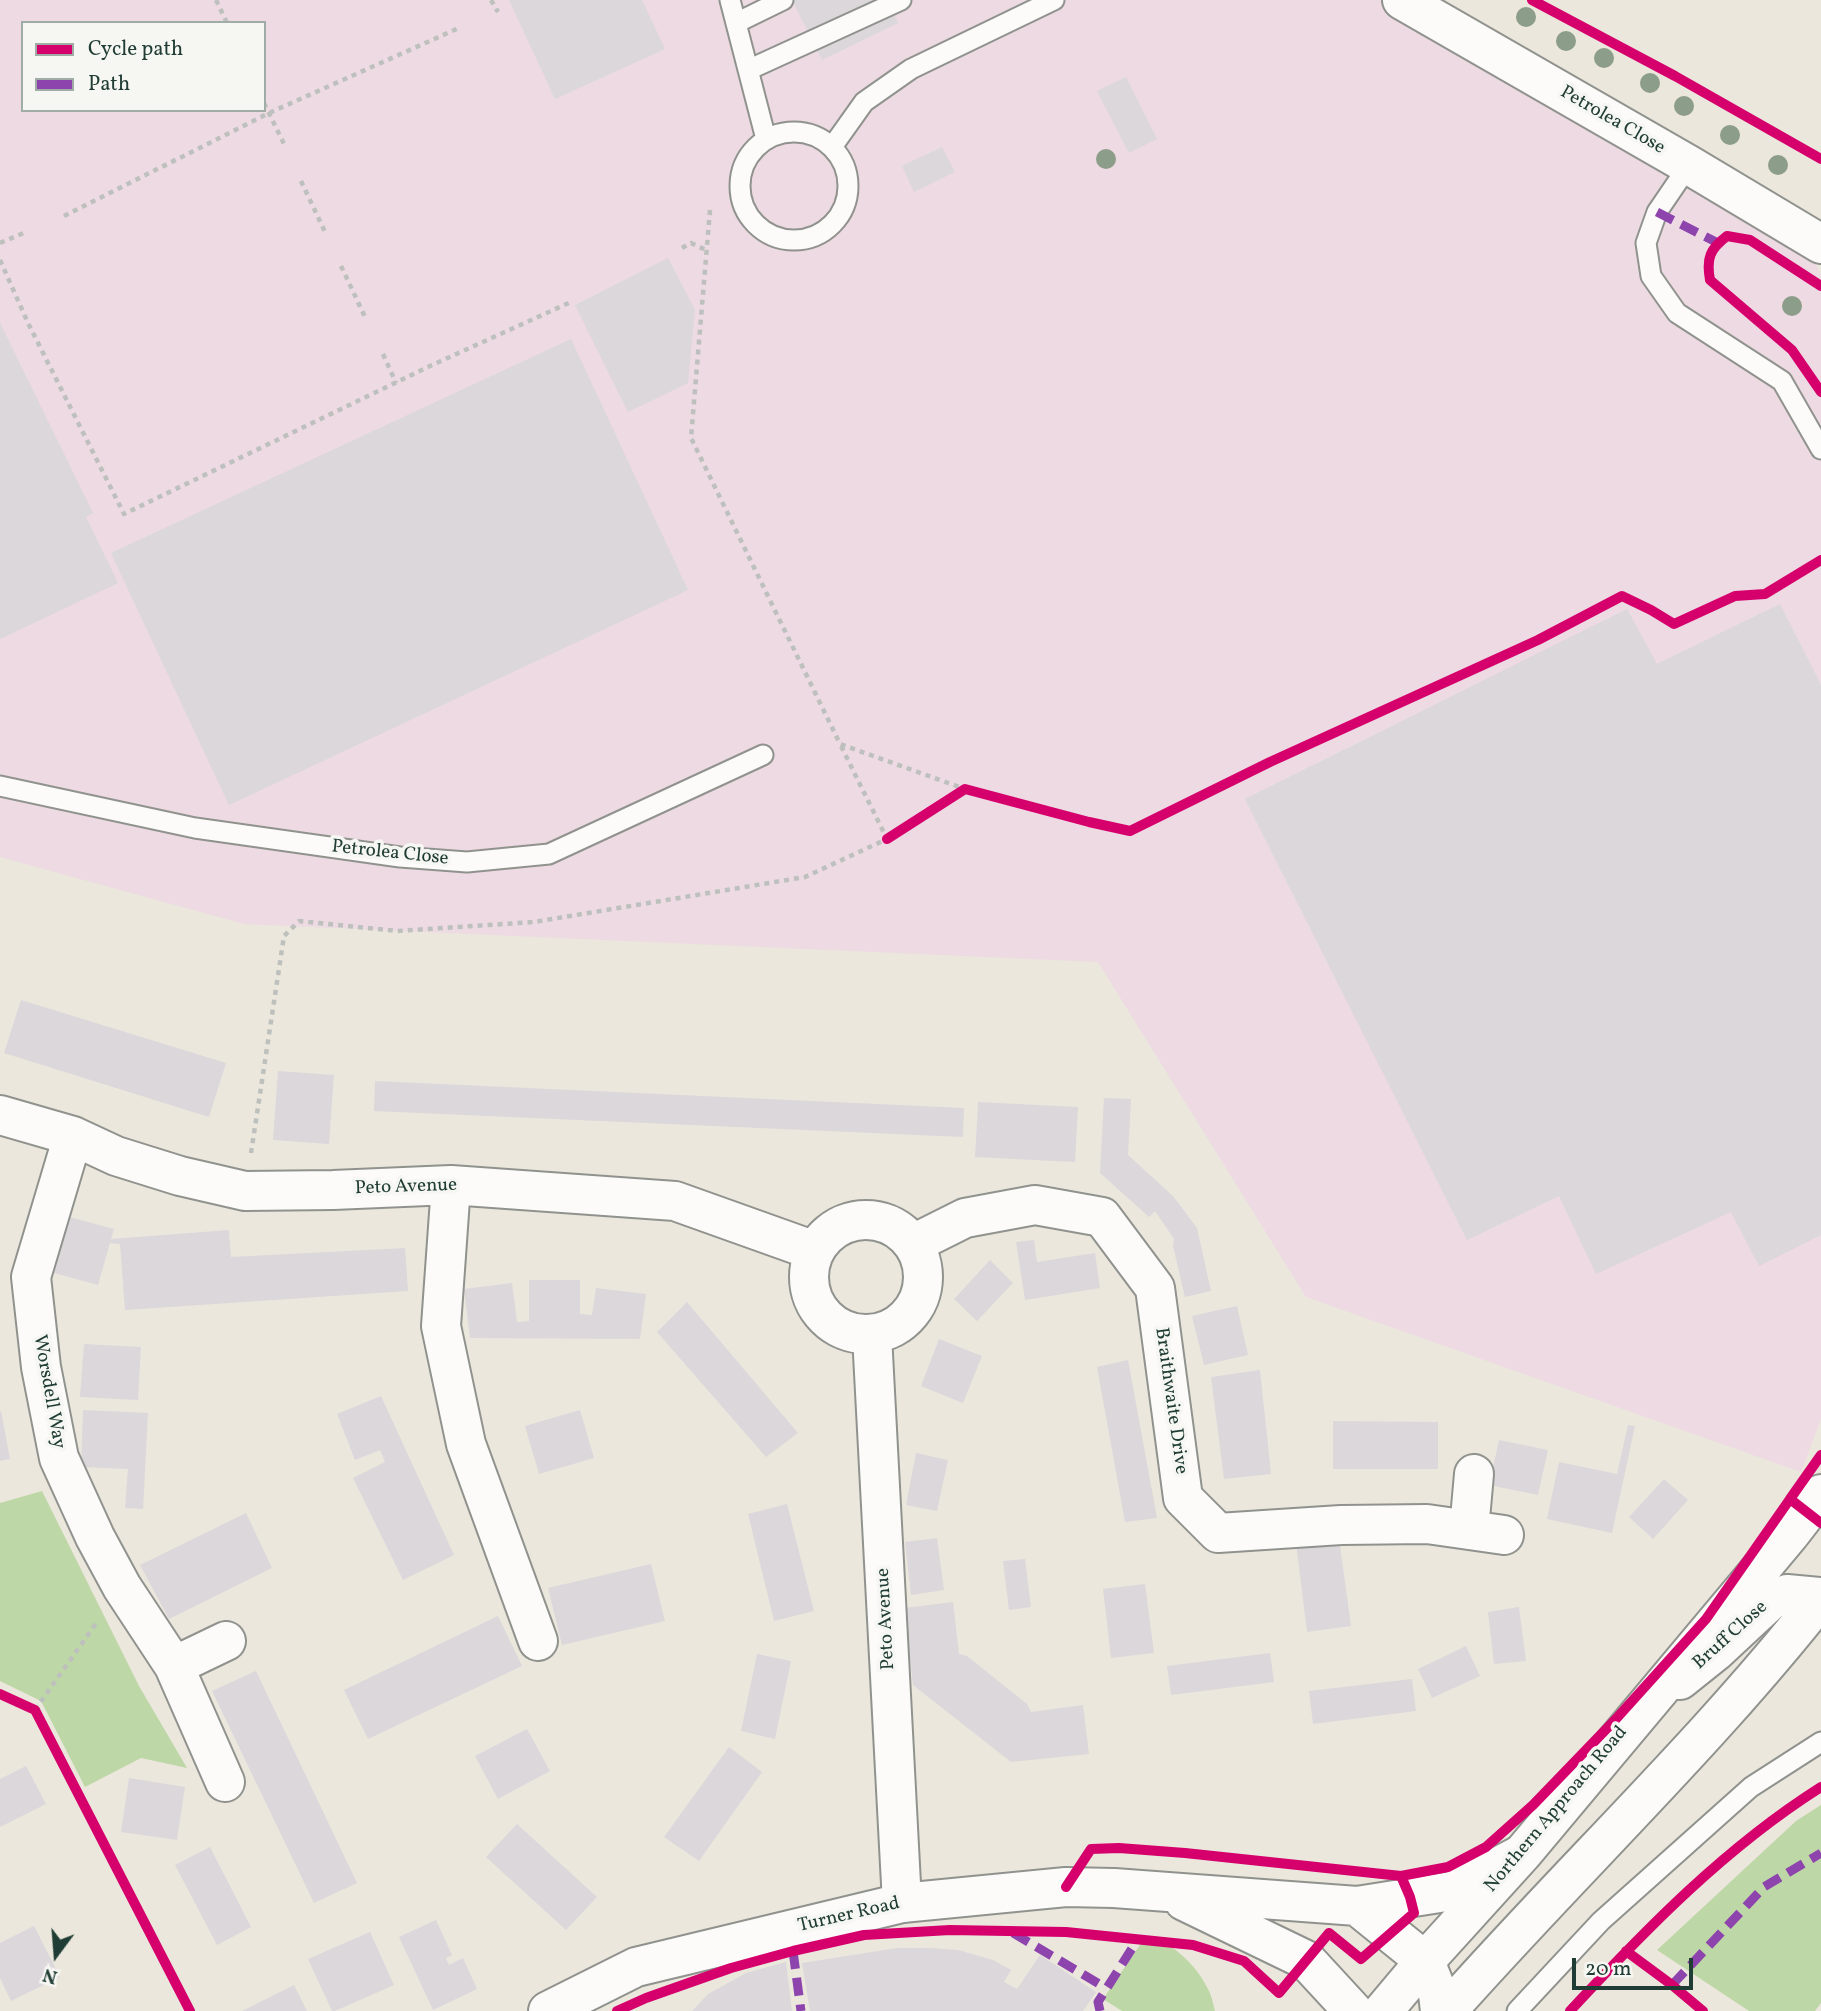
<!DOCTYPE html>
<html>
<head>
<meta charset="utf-8">
<style>
	body { margin:0 }
	#map { position:relative; width:1821px; height:2011px; overflow:hidden; background:#ebe7dd; font-family:Vollkorn,serif }
	canvas { display:block }
	.legend { position:absolute; left:21px; top:21px; width:245px; height:91px; box-sizing:border-box; background:#f6f6f2; border:2px solid #a0aca6; margin:0; padding:9px 12px; list-style:none; font-size:21px; color:#1f3d34 }
	.legend li { display:flex; align-items:center; gap:14px; height:35px }
	.legend b { width:35px; border:2px solid #a0aca6 }
	.north { position:absolute; left:21px; top:1920px; width:70px; height:70px; -webkit-text-stroke:5px #f6f6f2; paint-order:stroke; rotate:196deg; font-size:19px; font-weight:700; line-height:28px; text-align:center; color:#1f3d34 }
	.north::after { content:''; display:block; margin:auto; width:24px; height:32px; background:#1f3d34; clip-path:polygon(50% 0,100% 100%,50% 72%,0 100%) }
	.scale { position:absolute; left:1572px; top:1958px; width:121px; height:32px; box-sizing:border-box; border:4px solid #1f3d34; border-top:0; padding-left:9px; font-size:21px; line-height:24px; white-space:nowrap; color:#1f3d34; -webkit-text-stroke:5px #f6f6f2; paint-order:stroke }
</style>
</head>
<body>
<div id="map">
<canvas width="1821" height="2011"></canvas>
<ul class="legend">
<li><b style="height:9px;background:#d6006c"></b>Cycle path</li>
<li><b style="height:9px;background:#8e44ad"></b>Path</li>
</ul>
<div class="north">N</div>
<div class="scale">20 m</div>
</div>
<script>
const g = document.querySelector('canvas').getContext('2d');
g.lineJoin = 'round';
function fillPath(path, color) { g.fillStyle = color; g.fill(path, 'evenodd'); }
function stroke(path, color, width, dash) { g.strokeStyle = color; g.lineWidth = width; g.lineCap = dash ? 'butt' : 'round'; g.setLineDash(dash || []); g.stroke(path); }
function drawText(font, color, halo, rows, align = 'center') {
  g.font = font + ' Vollkorn,serif'; g.lineWidth = 7; g.setLineDash([]); g.textBaseline = 'middle'; g.strokeStyle = halo; g.fillStyle = color; for (const [text, x, y, turn = 0] of rows) {
    g.save(); g.translate(x, y); g.rotate((+turn || 0) * Math.PI / 180); g.textAlign = isNaN(turn) ? turn : align; if (halo) g.strokeText(text, 0, 0); g.fillText(text, 0, 0); g.restore();
  }
}
fillPath(new Path2D(`
	M0 0H1401L1808 248 1821 275V1419L1801 1472 1306 1297 1098 962 244 924 0 857ZM23 23H264V110H23Z`), '#eddae3');
fillPath(new Path2D(`
	M42 1491 139 1686 187 1768 141 1758 85 1787 41 1701 0 1681V1503Z
	M1821 1805V2003L1815 2011H1749L1657 1950 1796 1821Z
	M1146 1936C1172 1941 1197 1966 1208 1989 1212 1996 1213 2004 1215 2011H1122L1103 1999Z`), '#bed7a6');
fillPath(new Path2D(`
	M509 0H642L665 49 555 99Z
	M792 0H887L898 23 822 60Z
	M1126 77 1157 139 1129 153 1097 91Z
	M942 147 955 172 914 192 902 166Z
	M668 258 695 310 688 383 628 412 575 305Z
	M0 323 93 513 86 517 118 583 0 639Z
	M571 339 688 590 229 805 111 553Z
	M1780 604 1821 685V1235L1759 1266 1731 1212 1596 1274 1559 1196 1467 1240 1245 799 1627 609 1657 664Z
	M21 1000 226 1063 209 1117 4 1053Z
	M278 1071 334 1075 329 1144 273 1140Z
	M375 1081 964 1108 963 1137 374 1111Z
	M1104 1098 1131 1099 1128 1155 1173 1196 1197 1228 1211 1291 1185 1297 1173 1246 1174 1239 1155 1211 1149 1217 1100 1173Z
	M978 1102 1078 1107 1075 1162 975 1157Z
	M62 1215 114 1229 111 1239 229 1230 231 1257 405 1248 408 1291 125 1310 120 1244 110 1243 98 1285 47 1271Z
	M1034 1240 1037 1262 1095 1253 1100 1288 1025 1300 1016 1242Z
	M990 1260 1013 1283 977 1321 954 1299Z
	M529 1280H580V1314L592 1315 596 1288 646 1294 640 1339 470 1338 464 1289 512 1283 517 1322 529 1321Z
	M687 1302 798 1433 766 1457 657 1332Z
	M1237 1306 1248 1355 1204 1365 1192 1316Z
	M939 1339 982 1356 963 1403 921 1386Z
	M84 1344 141 1347 138 1400 80 1397Z
	M1128 1360 1157 1518 1125 1522 1097 1367Z
	M1260 1370 1271 1474 1224 1479 1211 1377Z
	M381 1396 454 1555 403 1580 353 1478 385 1462 380 1450 355 1460 337 1414Z
	M83 1410 148 1413 143 1509 125 1508 128 1469 81 1467Z
	M580 1410 594 1458 539 1474 525 1426Z
	M0 1411H1L10 1459 0 1461Z
	M1333 1421 1438 1422V1469H1333Z
	M1628 1425 1635 1426 1612 1533 1547 1519 1559 1462 1617 1474Z
	M1499 1440 1548 1450 1538 1495 1489 1485Z
	M916 1453 948 1460 937 1511 906 1505Z
	M1664 1479 1688 1500 1653 1539 1629 1517Z
	M787 1504 814 1611 774 1621 748 1514Z
	M246 1513 272 1568 169 1619 140 1565Z
	M937 1538 944 1590 911 1595 905 1542Z
	M1339 1538 1351 1626 1307 1632 1296 1543Z
	M1025 1559 1031 1607 1009 1610 1003 1561Z
	M651 1564 665 1621 562 1645 548 1588Z
	M1145 1584 1154 1653 1111 1658 1103 1589Z
	M953 1602 959 1654 967 1656 1027 1704 1031 1712 1083 1705 1089 1754 1011 1762 913 1685 904 1608Z
	M1519 1607 1526 1661 1494 1664 1488 1612Z
	M498 1616 522 1666 368 1739 344 1690Z
	M1466 1646 1480 1676 1432 1698 1418 1669Z
	M1270 1653 1274 1682 1171 1695 1167 1666Z
	M757 1654 791 1661 775 1739 741 1731Z
	M256 1671 357 1883 314 1903 212 1691Z
	M1412 1679 1416 1711 1313 1724 1309 1691Z
	M527 1729 550 1771 498 1799 475 1756Z
	M729 1747 762 1772 699 1861 664 1837Z
	M26 1766 46 1804 0 1827V1779Z
	M129 1778 185 1787 177 1840 121 1832Z
	M517 1824 597 1897 566 1930 486 1857Z
	M210 1847 251 1927 217 1945 175 1865Z
	M436 1920 452 1955 446 1958 449 1965 463 1958 477 1989 433 2010 399 1937Z
	M34 1926 60 1977 11 2001 0 1978V1943Z
	M370 1932 394 1985 335 2011H332L308 1959Z
	M897 1948H930L958 1950 993 1960 1011 1970 1004 1982 1017 1989 1040 1955 1096 1992 1083 2011H810L802 1963Z
	M786 1962 792 2011H692L708 1994 746 1973Z
	M294 1985 307 2011H242Z`), '#dbd7db');
const lane = new Path2D(`
	M730 0 766 139
	M736 23 783 0
	M748 70 901 0
	M740 186a54 54 0 1 1 108 0a54 54 0 1 1-108 0Z
	M832 147 864 102 911 69 1054 0
	M1689 165 1657 212 1646 243 1651 276 1677 313 1782 381 1821 449
	M0 786 195 828 400 857 467 862 549 854 763 755
	M1517 2011 1601 1921 1751 1787 1821 1742`);
const street = new Path2D(`
	M1402 0 1689 165 1821 244
	M0 1115 73 1136 116 1156 180 1176 245 1191 333 1190 451 1185 675 1201 815 1251
	M73 1136 31 1277 41 1367 59 1458 95 1537 122 1587 174 1666 225 1782
	M451 1185 441 1326 466 1444 538 1641
	M809 1277a57 57 0 1 1 114 0a57 57 0 1 1-114 0Z
	M913 1244 965 1218 1035 1205 1102 1217 1155 1288 1183 1498 1218 1533 1341 1525 1427 1524 1504 1535
	M872 1335 902 1903
	M1469 1530 1474 1474
	M174 1666 226 1641
	M1680 1680 1715 1652 1771 1600 1787 1594 1821 1597`);
const secondary = new Path2D(`
	M1184 1901 1306 1960 1353 2011
	M1357 1906 1425 1961 1438 1994 1440 2011
	M548 2011 636 1967 902 1903 1066 1887 1114 1888 1357 1906 1452 1891 1518 1856`);
const primary = new Path2D(`
	M1383 2011 1425 1961 1522 1854 1790 1534 1821 1494
	M1447 2011C1570 1872 1706 1744 1821 1598`);
stroke(lane, '#90938d', 23);
stroke(street, '#90938d', 42);
stroke(secondary, '#90938d', 42);
stroke(primary, '#90938d', 42);
stroke(new Path2D(`
	M216 0 227 23
	M491 0 498 12
	M264 103 286 148
	M301 181 326 234
	M710 210 691 438 840 744 965 789
	M64 216 269 113 461 27
	M0 243 26 232
	M682 248 691 243 706 250
	M0 260 28 323 124 514 430 366 573 301
	M341 266 366 319
	M383 354 396 383
	M251 1153 284 936 299 921 397 931 534 922 805 877 887 839 840 744
	M35 1710 97 1622`), '#bdc0bd', 4.5, [5, 5]);
stroke(lane, '#fcfbfa', 19);
stroke(street, '#fcfbfa', 38);
stroke(secondary, '#fcfbfa', 38);
stroke(primary, '#fcfbfa', 38);
stroke(new Path2D(`
	M1657 212 1718 243
	M1013 1933 1106 1988
	M793 1951 801 2011
	M1672 1985 1764 1887 1821 1853
	M1100 2011 1098 2002 1138 1939`), '#8e44ad', 9, [18, 9]);
stroke(new Path2D(`
	M1532 0 1675 76 1821 159
	M1821 286 1750 240 1727 236C1710 249 1706 258 1710 280L1792 350 1821 392
	M887 839 965 789 1089 822 1130 831 1270 762 1538 640 1622 596 1651 610 1674 624 1735 596 1765 594 1821 560
	M1821 1455 1790 1499 1821 1523
	M0 1694 35 1710 190 2011
	M1066 1887 1091 1849 1119 1848 1185 1853 1401 1876
	M1626 1951 1672 1985 1703 2011
	M617 2011 646 1998 731 1968 793 1951 864 1935 950 1930 1066 1932 1193 1945 1244 1961 1279 1993 1329 1933 1361 1959 1414 1913 1410 1897 1401 1876 1448 1867 1486 1847 1533 1805 1615 1720 1706 1619 1790 1499
	M1570 2011C1646 1929 1726 1847 1821 1787`), '#d6006c', 10);
g.fillStyle = '#8c9d89';
for (const [x, y] of [
	[1526,17],
	[1566,41],
	[1604,58],
	[1650,83],
	[1684,106],
	[1730,135],
	[1106,159],
	[1778,165],
	[1792,306]
]) { g.beginPath(); g.arc(x, y, 10, 0, 2 * Math.PI); g.fill(); }
drawText('19px', '#1f3d34', '#f6f6f2', [
	["Petrolea Close",1612,121,30],
	["Petrolea Close",390,854,6],
	["Peto Avenue",406,1188,-2],
	["Worsdell Way",48,1392,80],
	["Braithwaite Drive",1170,1401,82],
	["Peto Avenue",887,1619,-93],
	["Bruff Close",1731,1636,-42],
	["Northern Approach Road",1557,1810,-50],
	["Turner Road",849,1916,-13]
]);
</script>
</body>
</html>
